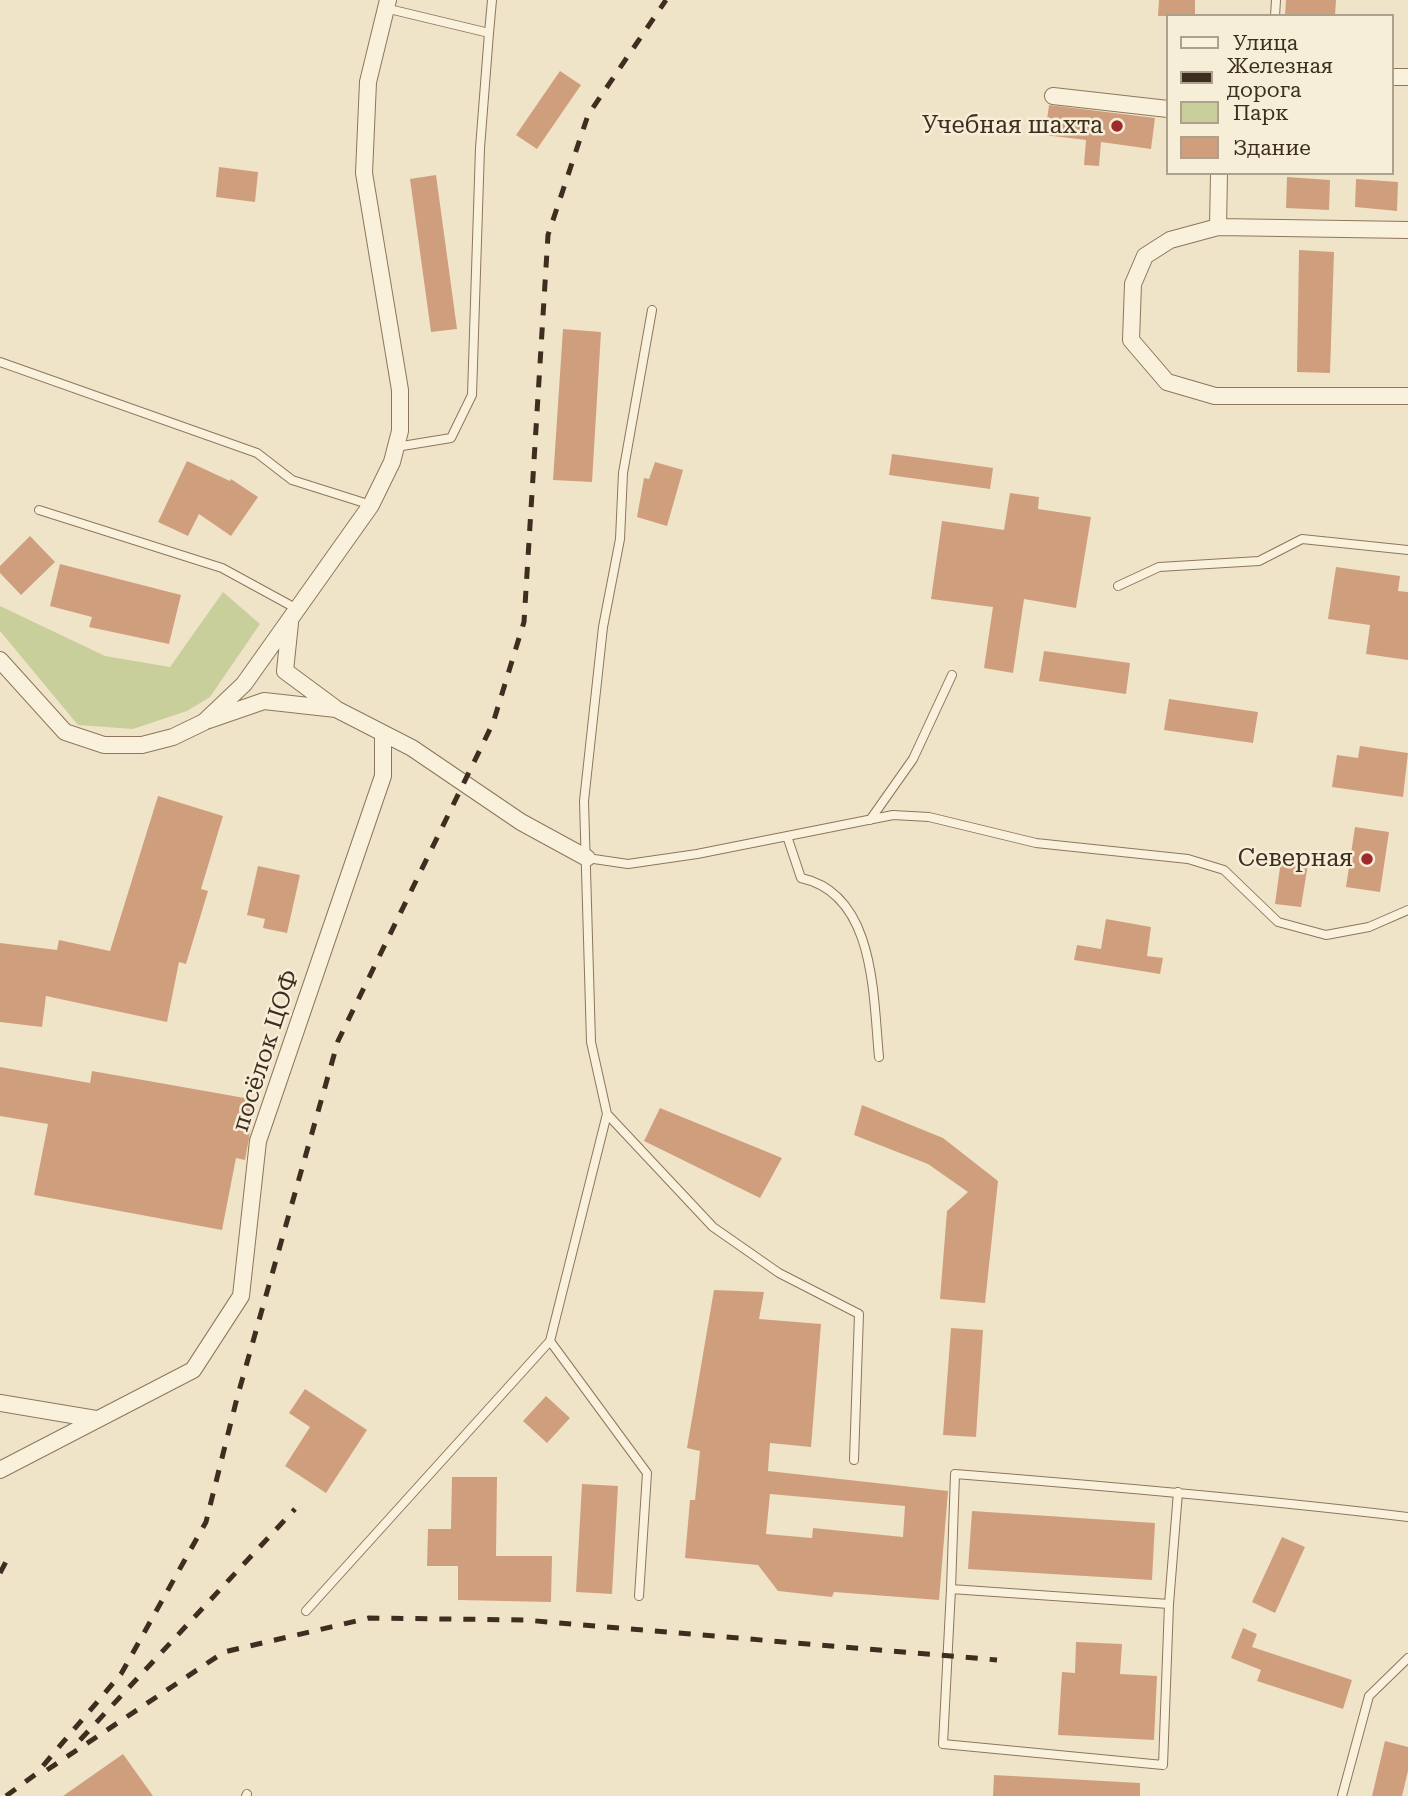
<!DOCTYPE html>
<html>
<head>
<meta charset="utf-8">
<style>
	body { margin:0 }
	#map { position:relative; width:1408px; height:1796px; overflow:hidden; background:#f0e4c8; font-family:"Roboto Serif",serif }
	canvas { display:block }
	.legend { position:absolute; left:1166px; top:14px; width:228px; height:161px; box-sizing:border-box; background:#f7eed8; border:2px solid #ada18e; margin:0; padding:9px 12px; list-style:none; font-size:21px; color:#3d2e20 }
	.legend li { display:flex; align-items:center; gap:14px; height:35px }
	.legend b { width:35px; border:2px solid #ada18e }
</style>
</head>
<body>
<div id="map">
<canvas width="1408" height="1796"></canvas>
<ul class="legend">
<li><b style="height:9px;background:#faf1dc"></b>Улица</li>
<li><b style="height:9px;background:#3d2e20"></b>Железная дорога</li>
<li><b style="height:19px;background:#c9cf9b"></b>Парк</li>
<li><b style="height:19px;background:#cf9f7d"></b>Здание</li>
</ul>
</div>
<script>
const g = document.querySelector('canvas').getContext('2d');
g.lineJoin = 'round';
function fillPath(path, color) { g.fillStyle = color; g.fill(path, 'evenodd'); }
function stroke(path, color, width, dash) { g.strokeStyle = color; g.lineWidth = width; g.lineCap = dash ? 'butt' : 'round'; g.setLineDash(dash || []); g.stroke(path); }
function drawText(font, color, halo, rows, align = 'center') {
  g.font = font + ' "Roboto Serif",serif'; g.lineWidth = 5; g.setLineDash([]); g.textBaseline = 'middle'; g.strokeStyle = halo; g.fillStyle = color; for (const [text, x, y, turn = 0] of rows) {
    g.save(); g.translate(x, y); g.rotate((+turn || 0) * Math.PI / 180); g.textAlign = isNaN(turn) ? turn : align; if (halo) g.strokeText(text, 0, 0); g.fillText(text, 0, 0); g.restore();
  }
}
fillPath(new Path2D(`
	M223 592 260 624 210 697 187 711 133 729 78 725 0 631V606L105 656 170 667Z`), '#c9cf9b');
fillPath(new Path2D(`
	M1159 0H1195V16H1158Z
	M1286 0H1336L1335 16H1285Z
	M560 71 581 85 537 149 516 135Z
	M1049 105 1155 118 1151 149 1101 142 1099 166 1084 165 1086 140 1045 135Z
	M219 167 258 172 255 202 216 197Z
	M436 175 457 329 431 332 410 179Z
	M1287 177 1330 180 1329 210 1286 208Z
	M1356 179 1398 182 1397 211 1355 207Z
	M1299 250 1334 252 1330 373 1297 372Z
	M563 329 601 332 592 482 553 480Z
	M892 454 993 468 990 489 889 475Z
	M187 461 230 481 231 479 258 497 231 536 199 514 188 536 158 522Z
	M655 462 683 470 667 526 637 517 644 478 649 479Z
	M1010 493 1039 497 1038 509 1091 517 1076 608 1024 599 1013 673 984 668 993 607 931 599 942 521 1004 530Z
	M30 536 55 562 21 595 0 573V566Z
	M60 564 181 595 169 644 89 627 92 617 50 606Z
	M1336 567 1400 576 1398 591 1408 592V660L1366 654 1370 625 1328 619Z
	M1044 651 1130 663 1126 694 1039 681Z
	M1169 699 1258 712 1253 743 1164 730Z
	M1360 746 1408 753 1403 797 1332 787 1337 755 1358 758Z
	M158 796 223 816 201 889 208 891 186 964 179 962 167 1022 46 996 42 1027 0 1022V943L57 950 59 940 110 951Z
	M1355 827 1389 832 1380 892 1346 887Z
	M1281 860 1308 864 1301 907 1275 904Z
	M258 866 300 875 287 933 263 928 265 919 247 915Z
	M1106 919 1151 927 1147 956 1163 958 1160 974 1074 960 1077 945 1101 949Z
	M0 1067 90 1083 92 1071 256 1100 245 1160 236 1158 222 1230 34 1195 48 1124 0 1116Z
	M862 1105 943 1138 998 1181 985 1303 940 1299 947 1211 968 1192 928 1164 854 1135Z
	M660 1108 782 1158 760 1198 644 1141Z
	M714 1290 764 1292 759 1319 821 1324 811 1447 770 1443 768 1471 948 1491 939 1600 834 1592 832 1597 778 1591 758 1565 685 1558 690 1500H695L700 1451 687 1448ZM770 1494 905 1506 903 1537 813 1528 812 1538 766 1534Z
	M951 1328 983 1330 976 1437 943 1435Z
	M305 1389 367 1430 326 1493 285 1466 310 1427 289 1413Z
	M546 1396 570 1418 547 1443 523 1421Z
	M452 1477H497L496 1556H552L551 1602 458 1600V1566H427L428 1529H451Z
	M582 1484 618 1486 612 1594 576 1592Z
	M972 1511 1155 1523 1152 1580 968 1569Z
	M1282 1537 1305 1547 1275 1613 1252 1602Z
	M1243 1628 1257 1634 1252 1647 1352 1680 1343 1709 1257 1681 1261 1670 1231 1658Z
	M1076 1642 1122 1644 1120 1674 1157 1676 1154 1740 1058 1735 1062 1672 1075 1673Z
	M1385 1741 1408 1747V1771L1402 1796H1372Z
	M123 1754 153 1796H63Z
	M994 1775 1140 1783V1796H993Z`), '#cf9f7d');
const service = new Path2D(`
	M385 8 489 33 492 0
	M1275 16 1276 0
	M0 362 257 453 292 480 371 505
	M396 447 451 438 472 395 480 148 489 33
	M39 510 222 568 299 610
	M1118 586 1159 567 1259 561 1302 539 1408 550
	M870 820 913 759 952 675
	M787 836 801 878C876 894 873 997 879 1057
	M587 858 628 864 697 854 893 815 929 817 1036 843 1188 859 1224 870 1278 922 1326 935 1369 927 1408 910
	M607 1114 713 1227 779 1273 859 1314 854 1460
	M550 1341 647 1473 639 1596
	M1178 1492 1169 1604 951 1589 955 1474C1106 1486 1257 1499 1408 1517
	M951 1589 943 1744 1163 1765 1169 1604
	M306 1611 550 1341 607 1114 591 1042 584 801 603 627 620 539 623 473 652 310
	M246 1796 247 1794
	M1342 1796 1369 1696 1408 1658`);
const minor = new Path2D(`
	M1392 77H1408
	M1053 96 1168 109
	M1218 227 1219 173
	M1408 230 1218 227 1170 240 1145 256 1133 284 1131 340 1167 382 1215 396H1408
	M290 623 285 671 335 708
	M0 660 65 732 104 745H142L173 737 204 722 244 684 371 505 392 462 400 431V390L364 173 368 82 388 0
	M209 720 264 701 336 709 412 748 521 822 587 858
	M0 1403 96 1419
	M0 1470 193 1370 241 1296 258 1141 383 776V735`);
stroke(service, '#8d765c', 10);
stroke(minor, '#8d765c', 18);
stroke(service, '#faf1dc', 8);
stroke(minor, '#faf1dc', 16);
stroke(new Path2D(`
	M0 1573 9 1556
	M80 1740 295 1509
	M47 1770 224 1652 369 1618 525 1620 997 1660
	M6 1796 36 1774 121 1674 206 1522 237 1398 338 1041 493 723 524 622 548 235 588 115 666 0`), '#3d2e20', 5, [12, 12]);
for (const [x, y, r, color] of [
	[1117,126,7,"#9e2a2b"],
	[1367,859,7,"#9e2a2b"]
]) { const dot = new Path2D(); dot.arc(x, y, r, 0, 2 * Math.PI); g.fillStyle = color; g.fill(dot); stroke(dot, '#f7eed8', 2.5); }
drawText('24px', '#3d2e20', '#f7eed8', [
	["Учебная шахта",1103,126],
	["Северная",1353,859]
], 'right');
drawText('24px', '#3d2e20', '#f7eed8', [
	["посёлок ЦОФ",266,1051,-72]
]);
</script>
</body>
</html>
